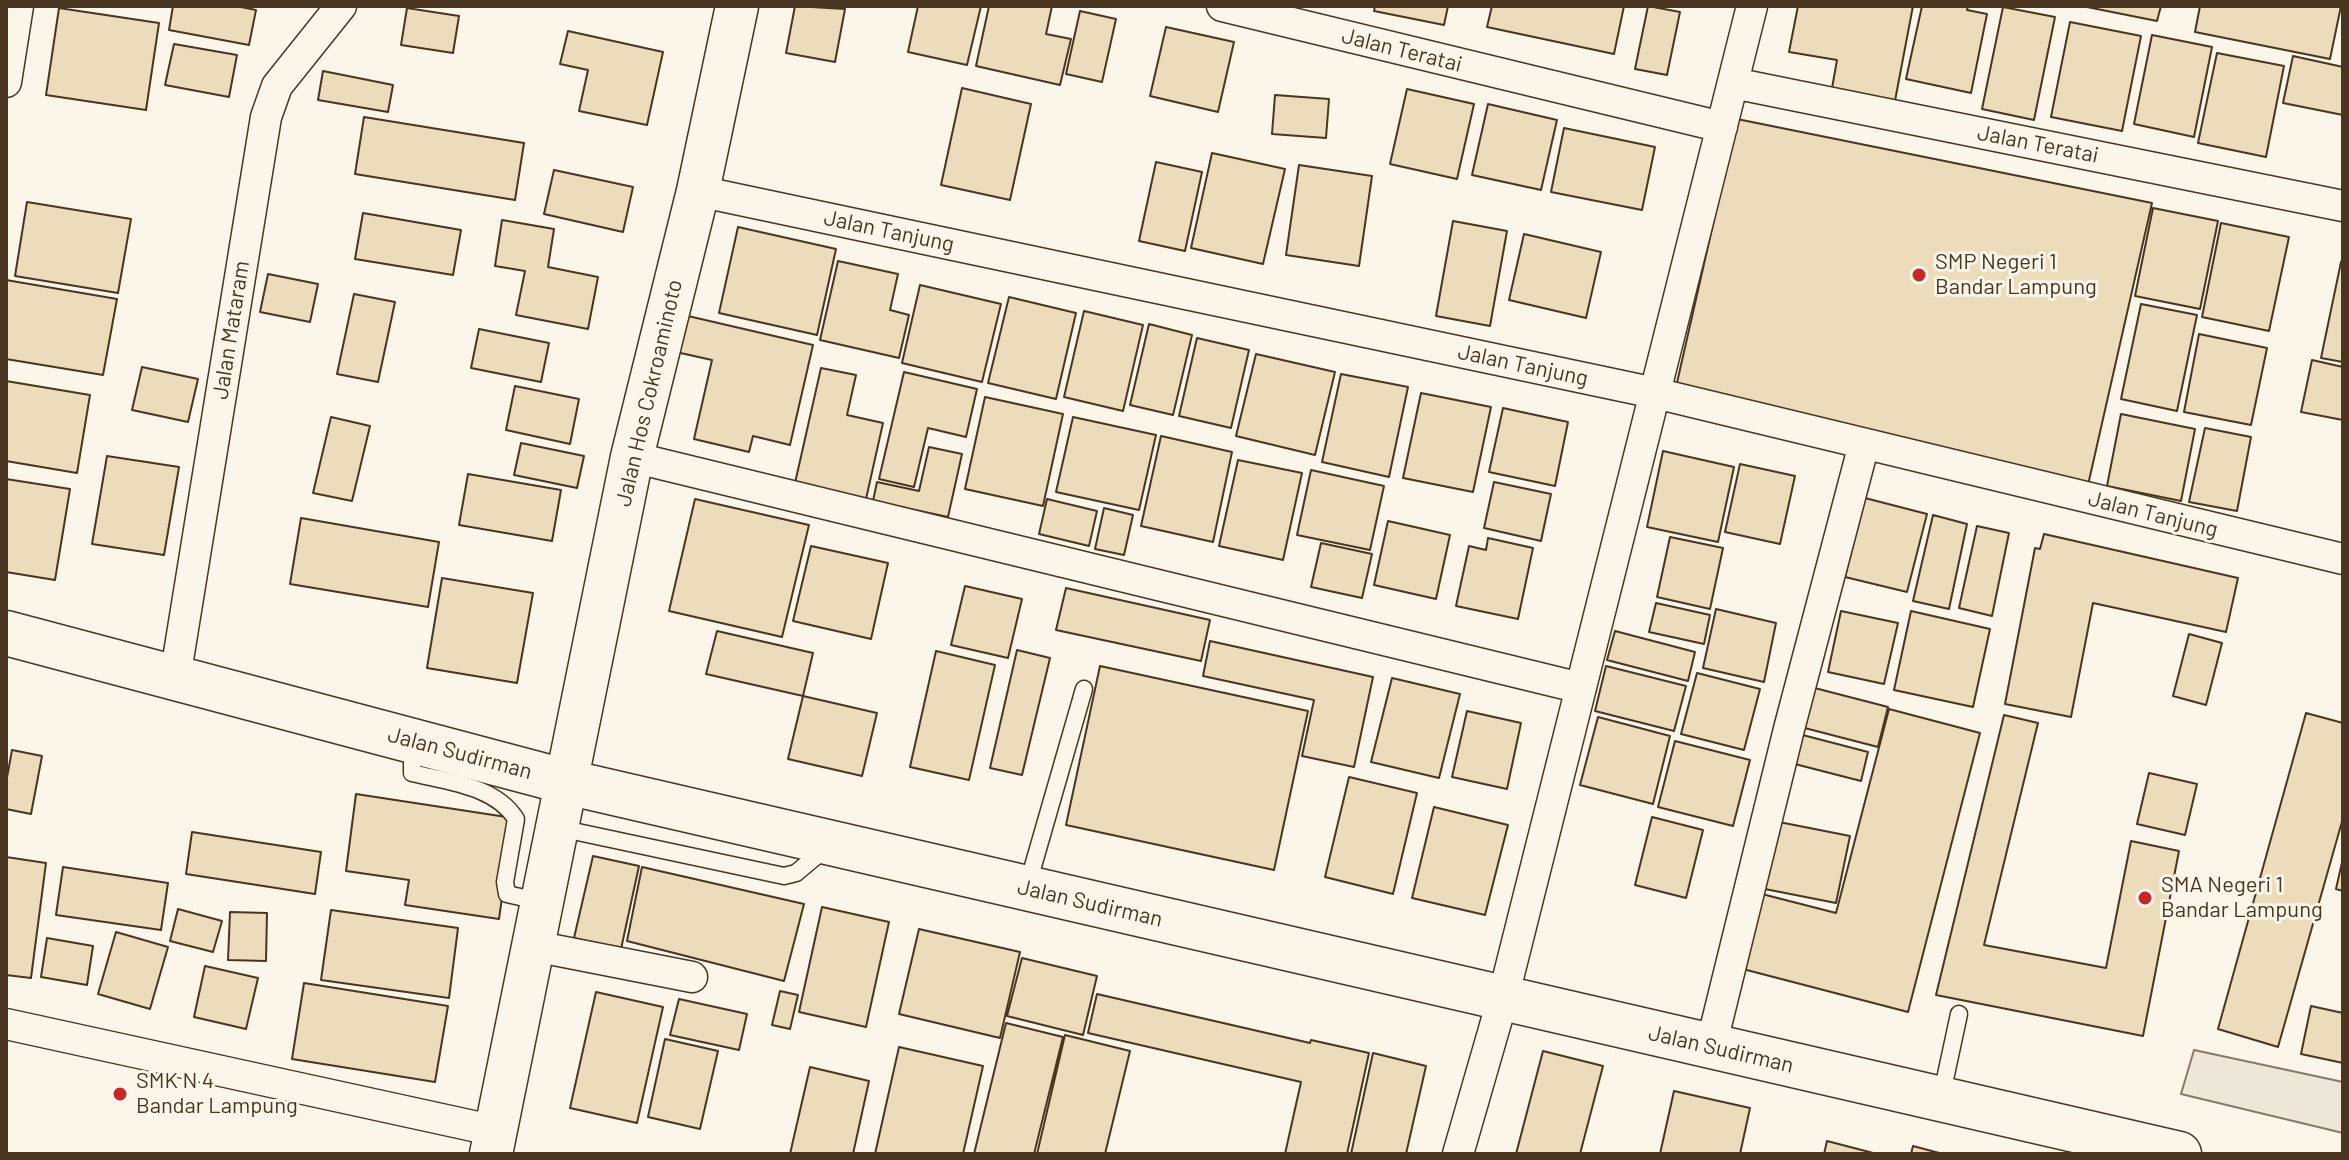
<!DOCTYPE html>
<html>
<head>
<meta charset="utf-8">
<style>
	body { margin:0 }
	#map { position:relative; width:2349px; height:1160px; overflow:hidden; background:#fbf6e9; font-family:Barlow,sans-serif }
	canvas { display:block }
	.frame { position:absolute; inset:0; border:8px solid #4a3520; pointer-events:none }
</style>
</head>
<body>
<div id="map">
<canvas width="2349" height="1160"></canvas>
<div class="frame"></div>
</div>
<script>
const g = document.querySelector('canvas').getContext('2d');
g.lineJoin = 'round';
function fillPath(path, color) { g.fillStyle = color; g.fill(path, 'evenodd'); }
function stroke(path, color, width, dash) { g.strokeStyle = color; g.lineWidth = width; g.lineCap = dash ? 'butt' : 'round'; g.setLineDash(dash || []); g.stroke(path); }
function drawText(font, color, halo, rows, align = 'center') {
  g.font = font + ' Barlow,sans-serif'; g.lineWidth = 6; g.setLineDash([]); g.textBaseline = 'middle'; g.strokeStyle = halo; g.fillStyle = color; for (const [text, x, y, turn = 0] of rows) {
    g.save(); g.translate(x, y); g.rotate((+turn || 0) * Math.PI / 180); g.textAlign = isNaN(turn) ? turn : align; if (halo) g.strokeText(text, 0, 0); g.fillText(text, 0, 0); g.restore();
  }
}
const parking = new Path2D(`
	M2194 1050 2343 1082V1133L2181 1094Z`);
fillPath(parking, '#ede7d9');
stroke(parking, '#887966', 2);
const building = new Path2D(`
	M173 6H236L256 10 249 45 169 30Z
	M795 6 845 9 835 62 786 53Z
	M918 6H981L967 65 908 52Z
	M989 6H1052L1046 34 1071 39 1060 85 976 66Z
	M1375 6H1448L1444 25 1374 11Z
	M1492 6H1624L1614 54 1487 27Z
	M1648 6 1680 12 1667 75 1635 69Z
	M1798 6H1913L1894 106 1831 94 1837 60 1789 52Z
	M1922 6H1968L1967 10 1987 14 1971 93 1906 79Z
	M2082 6H2161L2157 21Z
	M2200 6H2341L2330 59 2195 32Z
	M2003 7 2055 17 2034 120 1982 109Z
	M59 8 159 23 146 110 46 95Z
	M407 8 459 16 453 53 401 45Z
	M1080 11 1116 19 1102 82 1066 74Z
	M2070 22 2141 36 2122 131 2051 117Z
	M1166 27 1234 42 1218 112 1150 96Z
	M568 31 663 52 647 125 579 111 588 70 560 64Z
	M2152 35 2212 47 2194 137 2134 124Z
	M174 44 237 55 229 97 165 85Z
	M2217 53 2284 66 2266 157 2198 143Z
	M2293 56 2343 67V115L2283 103Z
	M323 71 393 85 388 112 318 100Z
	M962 88 1031 104 1010 200 941 185Z
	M1407 89 1474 104 1457 179 1390 164Z
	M1275 95 1329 99 1326 138 1272 134Z
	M1488 104 1557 120 1541 190 1472 175Z
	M364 117 524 143 515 200 355 174Z
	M1737 119 2152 203 2088 485 1676 387Z
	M1564 128 1655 147 1642 210 1551 192Z
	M1212 153 1285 169 1263 264 1191 248Z
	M1156 162 1202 172 1185 251 1139 241Z
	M1299 165 1372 176 1359 266 1286 255Z
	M554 170 633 187 623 232 544 214Z
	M27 202 131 219 118 293 15 276Z
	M2153 208 2218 221 2200 309 2135 296Z
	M363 213 461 230 453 275 355 259Z
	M502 220 554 229 548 267 598 277 588 329 516 315 525 271 495 266Z
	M1453 221 1507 231 1490 326 1436 316Z
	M2221 223 2289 237 2269 331 2202 317Z
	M738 227 836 249 817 335 719 313Z
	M1524 234 1601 252 1586 318 1509 300Z
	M838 261 898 274 890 310 909 315 899 358 820 340Z
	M2341 262 2343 263V362L2321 358Z
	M268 274 318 284 310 322 260 312Z
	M6 280 117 299 103 375 6 359Z
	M920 285 1001 304 982 382 902 363Z
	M354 294 395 302 378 382 337 374Z
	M1009 297 1076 313 1056 399 988 383Z
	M2141 304 2197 315 2177 411 2121 399Z
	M1084 311 1143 325 1123 411 1064 397Z
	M675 313 813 345 790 445 753 436 749 452 694 439 712 360 667 350Z
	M1149 324 1192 335 1173 415 1130 405Z
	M479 329 549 343 541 382 471 368Z
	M2199 334 2267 348 2251 425 2184 412Z
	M1197 338 1249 350 1231 428 1179 416Z
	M1256 354 1335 372 1315 455 1236 436Z
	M2312 360 2343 367V420L2301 412Z
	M142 367 198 379 188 422 132 410Z
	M821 368 856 375 847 415 883 423 866 499 795 483Z
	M904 372 977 389 966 437 928 428 914 487 879 479Z
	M1341 374 1408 387 1389 477 1322 462Z
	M6 381 90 395 77 473 6 461Z
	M515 386 579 399 570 444 506 430Z
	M1421 393 1491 407 1473 492 1403 478Z
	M985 397 1063 414 1043 506 965 489Z
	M1503 408 1568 422 1555 486 1489 472Z
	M2121 414 2195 429 2181 501 2107 486Z
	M331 417 370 426 352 501 313 493Z
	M1073 417 1156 435 1139 510 1056 492Z
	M2205 428 2251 437 2237 511 2189 502Z
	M1161 436 1232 452 1213 542 1141 526Z
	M521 443 584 456 577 488 514 475Z
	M929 447 962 454 948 517 873 501 877 482 919 491Z
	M1663 451 1734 467 1718 542 1647 527Z
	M107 456 179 467 164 555 92 544Z
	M1238 460 1302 473 1283 560 1219 546Z
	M1740 464 1795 476 1780 544 1725 532Z
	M1311 470 1384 486 1370 550 1297 535Z
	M468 474 561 490 552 541 459 525Z
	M6 479 70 489 55 580 6 572Z
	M1494 482 1551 494 1541 541 1484 528Z
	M1865 498 1927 514 1907 592 1845 577Z
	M695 499 809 525 782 637 669 611Z
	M1047 499 1097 511 1089 546 1039 534Z
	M1104 508 1133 515 1124 555 1095 549Z
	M1933 515 1967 524 1949 609 1913 601Z
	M301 518 439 542 428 607 290 584Z
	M1388 521 1450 535 1436 599 1374 585Z
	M1977 526 2009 533 1992 616 1959 608Z
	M2044 534 2238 578 2226 632 2093 603 2071 717 2005 704 2035 548 2040 549Z
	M1670 537 1723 548 1710 609 1657 597Z
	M1488 538 1533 548 1518 619 1456 606 1469 546 1486 550Z
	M1321 543 1372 554 1362 598 1311 587Z
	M811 546 888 563 871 639 793 621Z
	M442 578 533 593 517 683 427 668Z
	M965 586 1022 599 1008 658 951 645Z
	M1066 588 1210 620 1201 661 1056 630Z
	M1656 603 1710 615 1704 644 1649 632Z
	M1716 609 1776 623 1764 682 1703 668Z
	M1841 611 1898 623 1884 684 1828 672Z
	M1911 611 1990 629 1973 707 1894 690Z
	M717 631 813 653 803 696 706 674Z
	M1615 631 1695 652 1688 681 1607 660Z
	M2189 634 2222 643 2206 705 2173 696Z
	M1210 641 1373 677 1354 767 1302 756 1314 700 1203 676Z
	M1017 650 1050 658 1022 775 990 768Z
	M936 651 995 665 969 780 910 767Z
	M1100 666 1308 711 1274 870 1066 825Z
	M1606 666 1686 686 1674 731 1595 711Z
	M1697 673 1760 689 1744 750 1681 734Z
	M1392 678 1460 694 1439 778 1371 762Z
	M1807 686 1888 707 1878 747 1797 726Z
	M803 696 877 713 862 776 788 759Z
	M1889 709 1980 733 1908 1012 1739 968 1758 893 1836 913Z
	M1467 711 1521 723 1507 789 1452 777Z
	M2306 713 2343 723V818L2278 1047 2218 1029Z
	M2004 715 2038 723 1984 945 2106 968 2131 841 2179 851 2143 1036 1936 995Z
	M1598 717 1670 736 1653 804 1580 785Z
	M1795 733 1868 752 1861 781 1787 762Z
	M1675 741 1750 760 1733 826 1658 807Z
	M12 750 42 756 31 814 6 809V783Z
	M2149 773 2197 784 2185 835 2137 824Z
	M1349 777 1417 793 1393 894 1325 877Z
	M356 794 513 818 499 919 405 905 409 880 346 871Z
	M1434 807 1508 825 1485 915 1412 898Z
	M1652 817 1703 830 1686 898 1635 885Z
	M1779 822 1850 836 1836 903 1765 889Z
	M192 832 321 852 315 894 186 874Z
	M593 856 639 866 621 949 574 938Z
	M6 857 46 863 31 978 6 975Z
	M2343 858V891L2336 889Z
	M63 867 168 883 161 930 56 915Z
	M642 867 804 904 784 981 627 941Z
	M822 907 889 922 866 1027 799 1012Z
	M178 909 222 921 213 952 170 941Z
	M331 910 458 928 449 998 321 980Z
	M230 912 267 913 266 961 228 960Z
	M919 929 1020 952 1000 1038 899 1014Z
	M116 932 168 947 150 1009 98 994Z
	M47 938 93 946 87 985 41 977Z
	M1022 958 1097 976 1083 1035 1007 1016Z
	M205 966 258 978 246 1029 194 1017Z
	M304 983 448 1006 435 1082 292 1059Z
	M780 991 798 995 790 1029 772 1025Z
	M596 992 663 1007 637 1123 570 1108Z
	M1097 994 1310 1043 1311 1040 1369 1053 1347 1154H1285L1301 1082 1088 1033Z
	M679 999 747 1014 739 1050 670 1035Z
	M2311 1006 2343 1013V1063L2301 1054Z
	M1006 1023 1063 1037 1034 1154H974Z
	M1065 1035 1130 1051 1105 1154H1037Z
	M665 1039 718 1051 700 1129 648 1117Z
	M899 1047 983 1066 963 1154H875Z
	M1543 1051 1603 1066 1580 1154H1516Z
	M1373 1053 1426 1066 1406 1154H1351Z
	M810 1067 869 1081 853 1154H790Z
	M1674 1091 1750 1108 1740 1154H1660Z
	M1827 1141 1877 1154H1824Z
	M1913 1146 1943 1154H1911Z`);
fillPath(building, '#ecdcbc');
stroke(building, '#4a3520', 2);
const lane = new Path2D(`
	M412 742V773C449 782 495 786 516 819L505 882 507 894 542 902
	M559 828 784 876 796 873 826 848
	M1027 887 1084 689
	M1941 1098 1959 1014`);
const street = new Path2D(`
	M1222 6 1722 127
	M6 82 18 6
	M1733 83 2343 206
	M698 191 1655 393 2343 559
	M632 457 1581 688
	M175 678 266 117 277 86 341 6
	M534 946 692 977
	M6 1024 496 1131
	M1711 1046 1789 729 1864 444
	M1458 1154 1503 998 1752 6`);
const secondary = new Path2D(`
	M491 1154 632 457 698 191 737 6`);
const primary = new Path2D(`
	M6 633 567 782 2179 1154`);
stroke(lane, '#4a3520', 19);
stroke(street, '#4a3520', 33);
stroke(secondary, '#4a3520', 45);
stroke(primary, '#4a3520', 47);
stroke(lane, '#fbf6e9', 16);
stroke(street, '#fbf6e9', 30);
stroke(secondary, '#fbf6e9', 42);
stroke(primary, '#fbf6e9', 44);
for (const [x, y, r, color] of [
	[1919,275,8,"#c62828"],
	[2145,898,8,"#c62828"],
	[120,1094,8,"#c62828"]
]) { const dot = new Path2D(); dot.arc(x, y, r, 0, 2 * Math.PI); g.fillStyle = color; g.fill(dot); stroke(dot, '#fbf6e9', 3); }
drawText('22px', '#4a3520', '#fbf6e9', [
	["Jalan Teratai",1402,50,14],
	["Jalan Teratai",2038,144,11],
	["Jalan Tanjung",889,231,12],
	["Jalan Mataram",231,330,-81],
	["Jalan Tanjung",1523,365,12],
	["Jalan Hos Cokroaminoto",649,393,-77],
	["Jalan Tanjung",2153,514,14],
	["Jalan Sudirman",460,753,15],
	["Jalan Sudirman",1090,903,13],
	["Jalan Sudirman",1721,1049,13]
]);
drawText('22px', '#4a3520', '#fbf6e9', [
	["SMP Negeri 1",1935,262],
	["Bandar Lampung",1935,287],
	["SMA Negeri 1",2161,885],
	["Bandar Lampung",2161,910],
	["SMK N 4",136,1081],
	["Bandar Lampung",136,1106]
], 'left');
</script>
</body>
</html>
